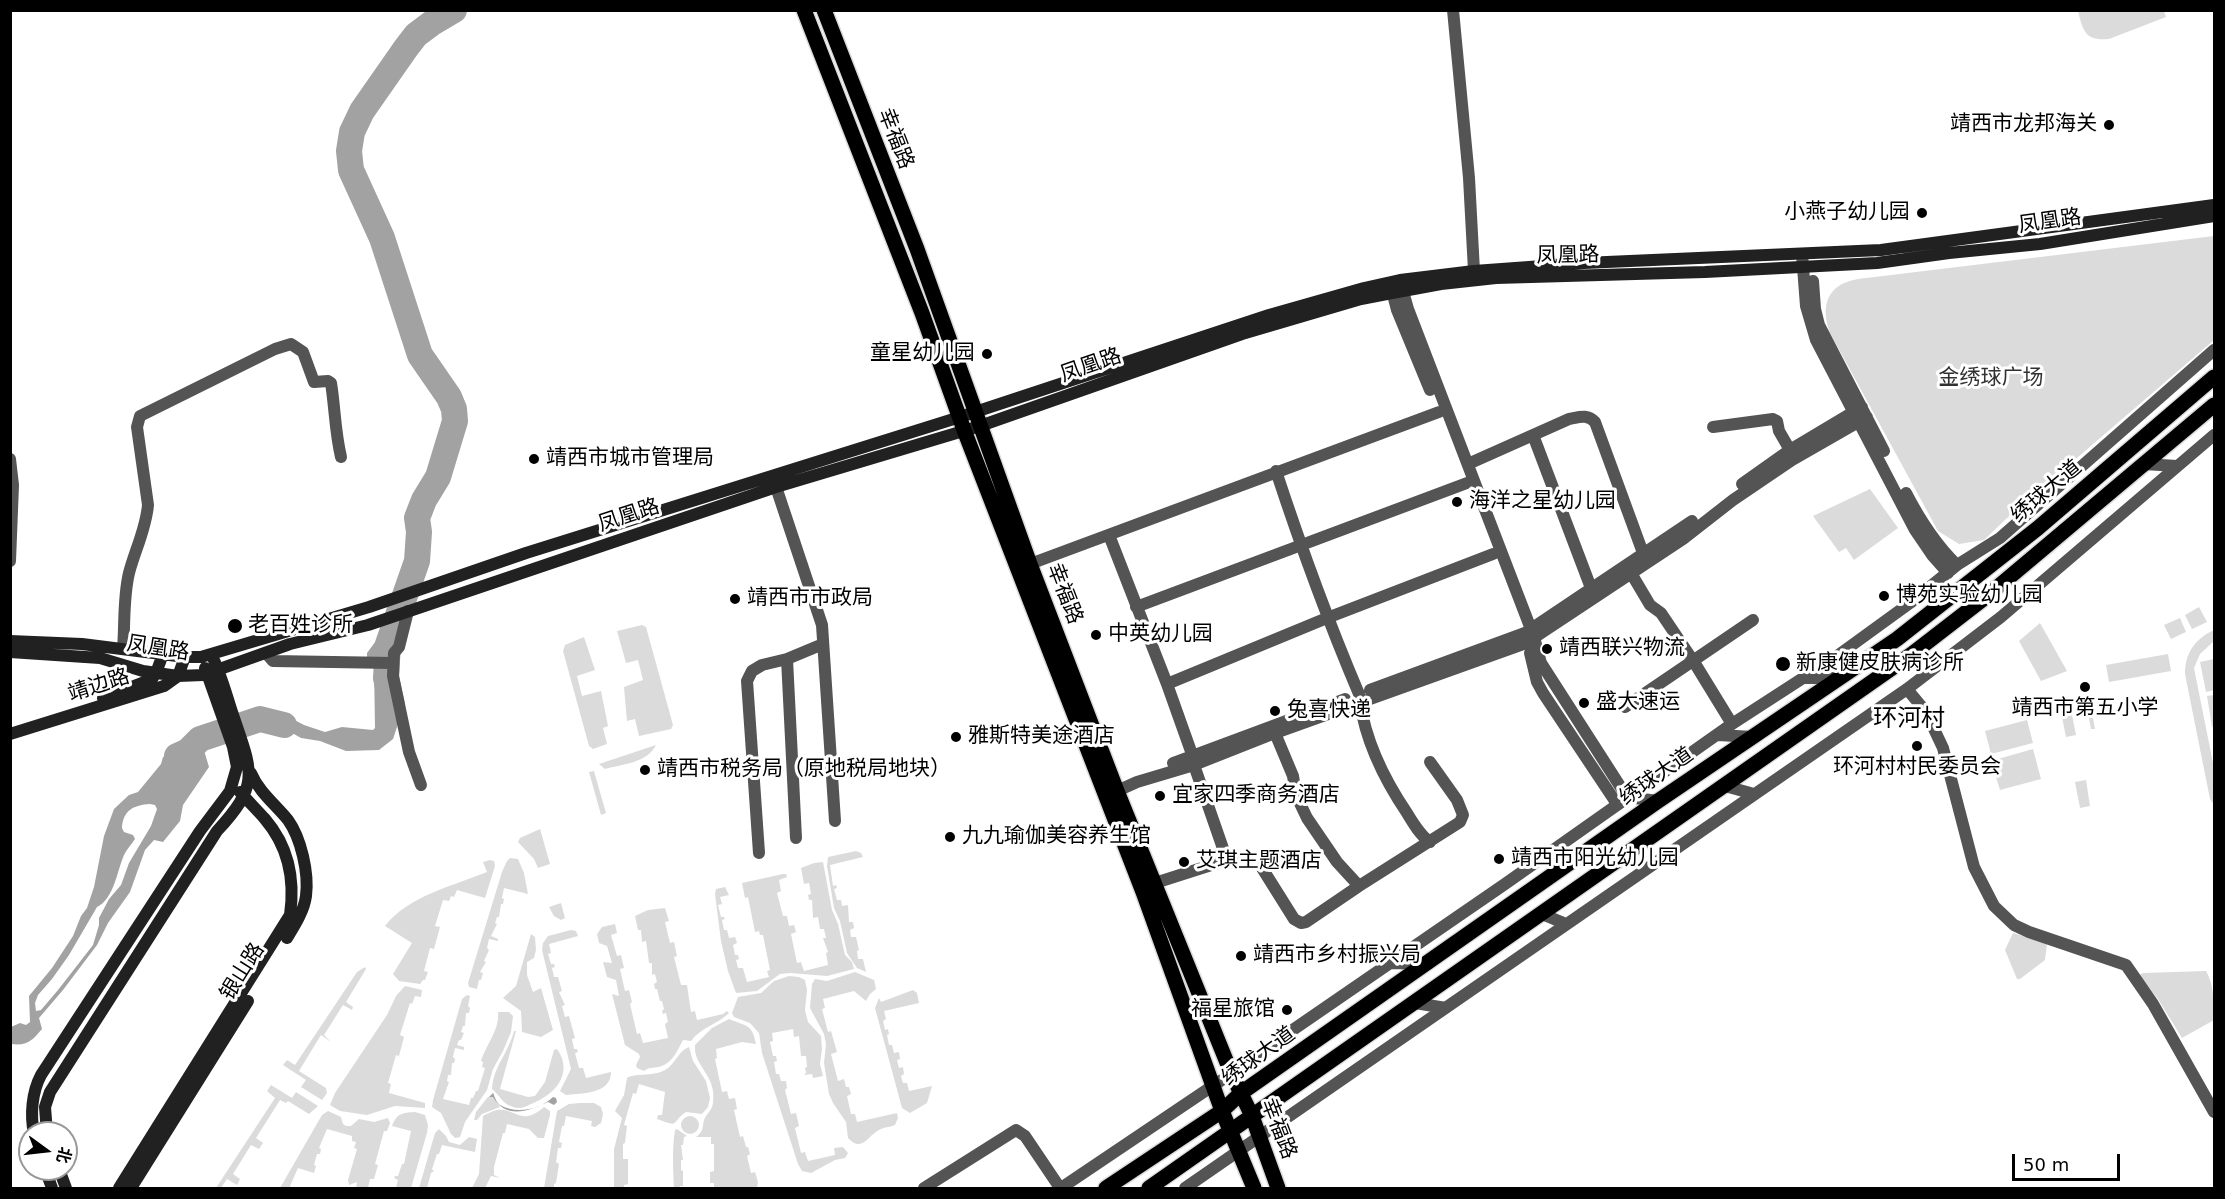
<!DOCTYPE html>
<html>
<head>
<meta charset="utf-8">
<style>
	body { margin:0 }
	#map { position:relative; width:2225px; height:1199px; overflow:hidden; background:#fff; font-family:"DejaVu Sans","Noto Sans SC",sans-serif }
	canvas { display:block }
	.frame { position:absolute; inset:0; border:12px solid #000; pointer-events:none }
	.north { position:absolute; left:18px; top:1121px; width:60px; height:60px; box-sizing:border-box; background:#fff; border:2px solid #999; border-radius:50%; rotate:105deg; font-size:16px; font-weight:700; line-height:24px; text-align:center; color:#000 }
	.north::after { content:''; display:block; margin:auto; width:21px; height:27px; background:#000; clip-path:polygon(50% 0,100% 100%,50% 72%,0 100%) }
	.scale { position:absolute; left:2012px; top:1154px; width:108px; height:27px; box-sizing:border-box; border:3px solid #000; border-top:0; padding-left:8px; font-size:18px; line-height:21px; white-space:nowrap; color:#000; -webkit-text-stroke:4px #fff; paint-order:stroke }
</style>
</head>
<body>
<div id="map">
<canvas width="2225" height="1199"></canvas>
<div class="frame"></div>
<div class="north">北</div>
<div class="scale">50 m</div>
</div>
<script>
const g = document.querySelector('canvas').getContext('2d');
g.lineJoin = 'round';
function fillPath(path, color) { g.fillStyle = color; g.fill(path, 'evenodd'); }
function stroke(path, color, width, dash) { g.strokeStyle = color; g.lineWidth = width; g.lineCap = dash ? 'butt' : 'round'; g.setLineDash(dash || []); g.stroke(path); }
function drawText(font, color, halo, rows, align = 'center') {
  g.font = font + ' "DejaVu Sans","Noto Sans SC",sans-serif'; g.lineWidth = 6; g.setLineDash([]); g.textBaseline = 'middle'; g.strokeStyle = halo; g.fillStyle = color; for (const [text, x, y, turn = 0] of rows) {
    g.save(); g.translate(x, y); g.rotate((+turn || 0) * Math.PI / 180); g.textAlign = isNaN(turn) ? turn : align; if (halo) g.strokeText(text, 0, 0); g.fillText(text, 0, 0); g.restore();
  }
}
fillPath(new Path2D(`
	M2078 11H2164L2166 17 2109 39C2085 41 2083 31 2078 11Z
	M2214 236V340L2006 519 1984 540 1959 544 1938 531 1830 333C1820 306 1827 284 1858 279Z
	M1870 489 1898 528 1854 560 1846 548 1839 552 1813 516Z
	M2199 607 2207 622 2192 629 2185 615Z
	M2180 618 2186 632 2171 639 2164 625Z
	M2040 623 2067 671 2041 681 2019 641Z
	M642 625 646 627 673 725 671 729 639 736 635 719 627 721 624 687 643 680 638 660 626 663 617 631Z
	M2214 630V641L2200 654 2194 668 2214 768V805L2210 799 2185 674C2185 653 2195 639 2214 630Z
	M584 637 595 670 577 676 582 696 601 691 608 726 603 728 607 744 593 749 589 746 563 651 565 645Z
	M2168 654 2171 671 2109 682 2106 665Z
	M2214 659V690L2206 692 2200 662Z
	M2084 691H2088L2095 729H2091Z
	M2214 695V726L2212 727 2207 696Z
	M2071 710 2076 735 2066 737 2061 712Z
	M2027 720 2033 743 1991 754 1985 731Z
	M656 745C647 763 623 764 605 769L599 764Z
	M2033 749 2041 779 2000 790 1991 761Z
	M594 771 606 813 601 815 589 772Z
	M2086 780 2090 806 2080 808 2075 782Z
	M540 829 550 864 538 868 534 859 518 842 520 838Z
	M856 851 861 853 863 857 830 865 833 886 836 885 837 888 834 889 837 900H841L842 906 848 905 849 922H853L854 928 850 930 851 937H856L859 950 857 951 858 959H863L866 972 857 968 847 953 840 921 834 908 827 866 828 857Z
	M510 858 518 859 524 873 528 894 504 888 502 898 504 899 503 904H501L499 917H497L495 923 497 924 491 936 498 939V941L489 939 487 948 489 950 484 961 486 962 480 972 483 973 481 980H479L477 989 469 987 468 983 502 872 507 861Z
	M490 860 494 861 495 866 485 898 457 890 454 897 451 896 449 901 443 900 435 926 440 927 434 949 430 948 424 971 428 972 425 980H423L420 984 399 981 393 974 412 943 385 926C408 896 453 886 487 872L483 862Z
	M823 862 832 910 838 924 845 955 852 962 854 969 827 976 790 973 780 974 757 991 736 993 728 971 721 941 715 894 716 889 725 887 729 895 720 897 722 904 718 905 721 917H724L725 919 722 920 724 930H727L729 938 735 937 737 943 733 945 735 955H738L739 959 736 960 738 968H743L747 982 769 977 767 971 770 970 763 935H760L759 931 755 932 748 897 745 898 742 883 783 874H786L787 877 779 880 781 891 777 893 783 916H787L789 926 794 925 796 932 791 934 797 963 801 962 804 971 828 965 826 953 828 952 823 938H826L824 929H820L818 917 813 918 812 900H809L808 895 811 894 809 883 804 884 801 868 814 863Z
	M561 903 565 918 561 920 554 916 549 907Z
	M665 908 669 921 665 922 670 943 674 942 677 956 674 957 681 985H687L691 1012 695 1011 697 1020 723 1014 727 1011 729 1013C718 1024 700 1028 691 1041L683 1040C678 1049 673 1062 662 1066 655 1069 650 1066 644 1071L637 1068 636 1065 640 1057 639 1054 625 1045 612 994 619 996 616 980 607 977 603 962 612 963 607 946 599 943 597 934 602 927 615 924 617 933 611 935 617 956 621 955 624 968 620 969 625 991 629 990 632 1002 630 1004 637 1034 640 1033 643 1043 668 1038 665 1024 668 1022 666 1013 663 1014 662 1011 664 1009 662 1001H660L657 989H655L654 984 657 982 655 974 652 975V963H649L646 941 642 942 641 930H638L635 916 648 910Z
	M571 930 576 931 578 936 549 944 551 953 548 954 551 964H554L555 967 552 968 554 977H558L562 991 559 992 565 1005 562 1006 565 1017 569 1016 575 1038 572 1039 574 1049H577L578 1052 575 1053 579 1068H583L586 1078 611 1072C611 1094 583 1093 566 1095L560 1091 571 1069 542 950 543 943 548 936Z
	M2013 933 2047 943 2045 960 2020 979H2017L2005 950Z
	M531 934 535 937 536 950 534 958 527 962V975L533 992 541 988 553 1030 541 1037 522 1032 521 1011 503 998 516 986Z
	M365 967 366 969 346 1002 353 1007 352 1010 343 1005 324 1035 331 1042 321 1035 299 1071 326 1088 327 1093 322 1100 301 1087 306 1080 283 1065 287 1060 295 1065 357 972Z
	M2206 971C2214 984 2214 1004 2214 1020L2182 1038 2158 999 2139 975 2143 973Z
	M855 972 874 980 876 989 870 994 866 1001 854 991 823 999 825 1008 822 1009 828 1032 831 1031 837 1052 831 1054 838 1081 844 1079 846 1087H849L851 1094 847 1096 851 1114H855L857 1122 897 1113 898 1118 895 1125C891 1127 885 1127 881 1129 868 1134 863 1154 848 1138L846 1122 833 1103 829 1094 824 1063 826 1044 824 1034 810 1008 812 984 815 979 827 981Z
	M789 976 799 977 805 980 807 990 805 1010 808 1022 821 1036 822 1049 820 1064 823 1076 813 1078 812 1074 804 1075 806 1073 805 1068 807 1067 806 1056H801L799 1036 794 1037 793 1029 772 1033 773 1041 770 1042 773 1056H776L777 1061 774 1062 776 1074H779L781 1081H786L787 1088 785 1090 791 1114 796 1113 799 1126 795 1128 801 1153 805 1152 808 1161 835 1155 834 1148 843 1147 848 1153 845 1158 835 1160 811 1173 802 1171 798 1164 762 1053 759 1033 750 1023 734 1017 732 1013 738 997 761 993 774 981Z
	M405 986 422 990 421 997 415 996 412 1004 410 1003 400 1035 404 1037 399 1056 396 1055 388 1083 391 1084 389 1093 425 1103V1108L395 1106 367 1115 340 1111 330 1105 335 1093 387 1015 396 996Z
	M913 990 917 993 919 1003 884 1011 886 1019 883 1021 885 1030 888 1029 889 1034 887 1035 889 1045H892L894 1053 899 1052 900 1059 897 1060 899 1068 903 1067 904 1074 901 1076 903 1083H907L909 1091 932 1086 927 1103 910 1113 902 1108 875 1008 879 998 881 1002Z
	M467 995 470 996 468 1006 470 1008 469 1013H466L465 1026H463L461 1032 464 1033 461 1040H459L457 1045 464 1047V1050L455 1048 453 1057 455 1059 454 1063H452L451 1075H448L447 1081 449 1082 443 1099 469 1105 471 1098H473L476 1091H478L485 1068 482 1067 483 1062 481 1061C486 1045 500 1029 498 1012H509L513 1016 511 1032 503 1051 493 1069 487 1090 465 1122 460 1137 455 1138 451 1134 441 1113 432 1107 433 1100 462 999Z
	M729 1019C748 1027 752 1024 756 1044L742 1042 716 1049 717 1058 715 1059 722 1092 727 1091 729 1099 735 1098 737 1109 734 1110 740 1137 743 1136 746 1147H748L750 1154 747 1156 751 1173 755 1172 758 1182 757 1188H714V1183H710V1172L714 1171V1144H711V1137H696C704 1131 702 1128 704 1120 706 1114 712 1111 713 1103 717 1074 693 1067 695 1045L712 1028Z
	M514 1031H516L500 1089 528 1097 535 1096 545 1082 554 1050 557 1049C575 1074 553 1096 531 1104 527 1106 523 1108 518 1108 501 1105 502 1097 492 1089 493 1067 509 1052 514 1031Z
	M689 1047 693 1061 706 1081 710 1098 708 1107 702 1114 686 1112C670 1123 681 1128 657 1119L658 1115H662L665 1092 639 1084 636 1094 633 1093 624 1125 627 1126 625 1143 623 1144V1159H628V1184L624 1185V1188H614V1149L622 1118 615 1111 624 1095 627 1078C633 1073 652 1077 665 1070 675 1065 678 1051 689 1047Z
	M271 1085 292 1098 296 1092 318 1106 309 1114 288 1101 286 1103 280 1100 256 1138 263 1143 259 1149 251 1145 233 1174 240 1179 237 1185 227 1179 221 1188H216L275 1098 267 1091Z
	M488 1097H493L500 1107 482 1114 477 1120H474L476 1112Z
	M580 1103H594L601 1107 603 1114 601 1123 595 1127 591 1126 592 1121 566 1116 564 1126H562L559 1142 562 1143 561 1148H558L556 1162 559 1164 556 1183 554 1184V1188H544L557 1111 569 1104Z
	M544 1107 550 1111V1115L544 1138H538L529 1129 507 1124 505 1133H503L494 1167V1175L500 1178 491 1176 485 1188H472L479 1174 483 1116C487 1114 492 1111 497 1110 516 1108 521 1127 544 1107Z
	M328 1111 341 1117 343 1124 346 1126H351L359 1119 374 1122 388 1118 390 1123 387 1131H384L375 1164 378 1165 374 1179H370L368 1188H356L357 1182 349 1185 348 1180 357 1149 354 1148 356 1142 352 1141V1136L327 1129 319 1148 321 1149 320 1154H317L314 1165 316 1166 314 1173 298 1168 290 1186 292 1188H280L322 1115Z
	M415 1112 425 1115 428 1125 427 1133 411 1188H396L398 1180 394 1178 395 1176H398L402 1164H404L411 1131 392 1126C397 1113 402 1113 415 1112Z
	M681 1125a9 9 0 1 1 18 0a9 9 0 1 1-18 0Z
	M439 1129 446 1136 449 1142 460 1145 469 1137 477 1139 475 1152 442 1145 439 1154H437L432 1169 434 1171 431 1173 427 1188H419L435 1133Z
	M677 1129 687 1136 684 1137 683 1145H681L683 1160H681V1170L683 1171V1186H680V1188H674C673 1169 672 1149 675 1130Z`), '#dbdbdb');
fillPath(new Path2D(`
	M399 630 392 660 367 657V653L381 634Z
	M374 666 382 667 388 674 399 721 393 739 379 750 346 751 320 741 301 738 278 725 260 724 255 729 250 715 256 708 264 713 285 715 304 725 325 732 342 727 373 730 375 728Z
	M210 728 203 747 209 767 183 805 180 821 163 842 154 840 145 850 130 892 108 923 97 945 63 990 39 1018 42 1029C32 1041 27 1046 11 1044V1027L20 1023 26 1025 30 1022 29 996 52 968 73 936 81 916 87 908 94 887 104 836 114 809 129 795 138 792 161 764 163 757C180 750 193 737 210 728ZM150 804 155 805 157 809 151 826 129 863 121 885 109 899 99 918V925L93 945 58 990 41 1010 36 1011 35 1003 38 995 52 979 69 955 97 907C114 899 117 871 124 855 127 849 131 845 135 839L133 835 124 832 122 828C123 810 134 805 150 804Z
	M493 1093C495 1097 496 1102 500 1105 517 1115 541 1109 553 1097L556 1098 557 1102 554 1105 548 1102C529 1111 506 1120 493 1097H489Z`), '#a2a2a2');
stroke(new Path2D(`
	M392 705 386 678 388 644 417 561 419 532 417 518 424 500 438 477 455 421 454 409 449 397 420 355 382 238 351 170 349 151 352 132 362 111 406 48 416 35 432 23 454 10
	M177 756 188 751 200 739 260 719 284 725`), '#a2a2a2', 26);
const primary = new Path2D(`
	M804 10 922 313 964 430 1143 892 1222 1111 1254 1188
	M824 10 917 249 1030 564 1117 791 1232 1075 1252 1116 1278 1188
	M1106 1188 1222 1111 1241 1093 1658 801 1897 639 2038 528 2214 377
	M1149 1188 1912 654 1987 596 2214 405`);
stroke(primary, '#dbdbdb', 18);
stroke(new Path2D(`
	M1453 10 1469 178 1474 271
	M1802 254 1806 306 1816 340 1915 530 1932 555 1948 573
	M1400 281 1408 309 1534 637 1541 663 1627 797 1658 801
	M1813 281 1815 309 1819 325 1884 451
	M1390 283 1397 310 1430 390
	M1713 427 1773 419 1777 421 1779 431 1790 450
	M1533 435 1591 588
	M10 459 13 485 10 561
	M1468 464 1569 419C1580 417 1587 414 1595 422L1643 553
	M2144 464 2177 466
	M1276 471C1301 547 1328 621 1359 694
	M1742 484 1790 450 1862 407
	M776 487 822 625 835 821
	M1906 493C1920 520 1935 544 1957 565
	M1109 535 1167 684 1193 757
	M1030 564 1439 412
	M1631 573 1650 605 1661 613 1694 662 1732 724
	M1136 607 1467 483
	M408 611 399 647 394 653 393 676 409 752 421 785
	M123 649C125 624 123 598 129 573 135 550 146 529 148 505L137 427 140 416 275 349 291 344 303 352 314 382 328 381 331 383C335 408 335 432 341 457
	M266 653 273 661 393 663
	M1530 653 1537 682 1543 693 1617 804
	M787 659 796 838
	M1803 678H1841
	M1167 684 1327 618 1493 554
	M1907 689 1926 712 1943 748 1974 867 1994 906 2014 925 2029 932 2126 965 2153 1004 2214 1112
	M1370 690 1525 633 1692 521
	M1360 702C1366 743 1384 779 1407 813 1413 823 1420 835 1430 842
	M1625 707 1753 620
	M1275 733 1293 776 1296 795 1307 818 1337 862 1359 886
	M1718 735 1753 737
	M1173 763 1345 699
	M1194 765 1227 860
	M1725 786 1754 794
	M1117 791 1137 782 1194 765 1275 733 1526 643 1683 539 1733 500 1792 460 1867 417
	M759 853 747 681 752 671 762 665 787 659 823 644
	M1155 883 1227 860 1249 856 1257 860 1294 919 1301 923 1306 922 1359 886 1460 822 1463 815 1457 800 1430 762
	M1542 914 1566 924
	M1390 963 1428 964
	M1415 1003 1446 1008
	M924 1188 1016 1130 1025 1136 1060 1188
	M1061 1188 1214 1085 1255 1059 1281 1038 1505 884 1732 724 1837 656 1910 603 1957 565 2000 538 2214 350
	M1185 1188 1907 689 2001 617 2214 435`), '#545454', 12);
stroke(new Path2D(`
	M10 641 82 644 185 657H201L369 607 526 553 960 417 1269 315 1364 288 1400 280 1474 271 1584 263 1881 250 2214 205
	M10 652 100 658 143 671 178 676 203 675 290 644 368 625 776 487 980 426 1242 334 1361 299 1392 293 1441 284 1496 278 1705 272 1877 263 1949 253 2040 244 2214 216
	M103 698 152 679 156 673 163 654
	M10 734 164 686 178 676 185 657
	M251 773C259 792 275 804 288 820 301 838 309 873 306 896 304 911 295 925 287 938
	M34 1133C30 1115 32 1092 41 1075L200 831 230 791 237 767 233 747 205 668
	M47 1133 45 1107 50 1092 217 831C261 784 252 771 233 715 226 694 221 673 211 654
	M45 1169 52 1188
	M59 1169 66 1188
	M119 1188 290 915C295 880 289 847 265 819 257 810 248 801 240 792
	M131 1188 248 1001`), '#212121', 12);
stroke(primary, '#000', 15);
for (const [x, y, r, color] of [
	[2109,125,6,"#000"],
	[1922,213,6,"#000"],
	[987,354,6,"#000"],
	[534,459,6,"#000"],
	[1457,502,6,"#000"],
	[1884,596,6,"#000"],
	[735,599,6,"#000"],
	[235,626,8,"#000"],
	[1096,635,6,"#000"],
	[1547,649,6,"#000"],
	[1783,664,8,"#000"],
	[2085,687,6,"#000"],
	[1584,703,6,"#000"],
	[1275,711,6,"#000"],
	[956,737,6,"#000"],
	[1917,746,6,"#000"],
	[645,770,6,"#000"],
	[1160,796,6,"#000"],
	[950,837,6,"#000"],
	[1499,859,6,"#000"],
	[1184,862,6,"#000"],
	[1241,956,6,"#000"],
	[1287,1010,6,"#000"]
]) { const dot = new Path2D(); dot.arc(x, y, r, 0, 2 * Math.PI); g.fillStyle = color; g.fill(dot); stroke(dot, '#fff', 2); }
drawText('21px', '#000', '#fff', [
	["靖西市龙邦海关",2097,125,"right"],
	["小燕子幼儿园",1910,213,"right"],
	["童星幼儿园",975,354,"right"],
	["靖西市城市管理局",546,459],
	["海洋之星幼儿园",1469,502],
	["博苑实验幼儿园",1896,596],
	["靖西市市政局",747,599],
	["老百姓诊所",248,626],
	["中英幼儿园",1108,635],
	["靖西联兴物流",1559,649],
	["新康健皮肤病诊所",1796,664],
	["盛大速运",1596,703],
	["靖西市第五小学",2085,709,"center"],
	["兔喜快递",1287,711],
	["雅斯特美途酒店",968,737],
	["环河村村民委员会",1917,768,"center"],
	["靖西市税务局（原地税局地块）",657,770],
	["宜家四季商务酒店",1172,796],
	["九九瑜伽美容养生馆",962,837],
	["靖西市阳光幼儿园",1511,859],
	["艾琪主题酒店",1196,862],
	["靖西市乡村振兴局",1253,956],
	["福星旅馆",1275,1010,"right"]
], 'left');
drawText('21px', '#000', '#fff', [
	["幸福路",895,139,69],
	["凤凰路",2050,222,-8],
	["凤凰路",1568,256,-1],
	["凤凰路",1091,366,-19],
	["绣球大道",2047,492,-40],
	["凤凰路",629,516,-18],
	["幸福路",1064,594,69],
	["凤凰路",158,649,9],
	["靖边路",99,686,-18],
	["绣球大道",1657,777,-35],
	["银山路",243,972,-58],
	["绣球大道",1259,1057,-36],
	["幸福路",1278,1129,69]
]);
drawText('21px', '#323232', '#fff', [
	["金绣球广场",1991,379]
]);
drawText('24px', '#000', '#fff', [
	["环河村",1909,720]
]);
</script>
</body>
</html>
